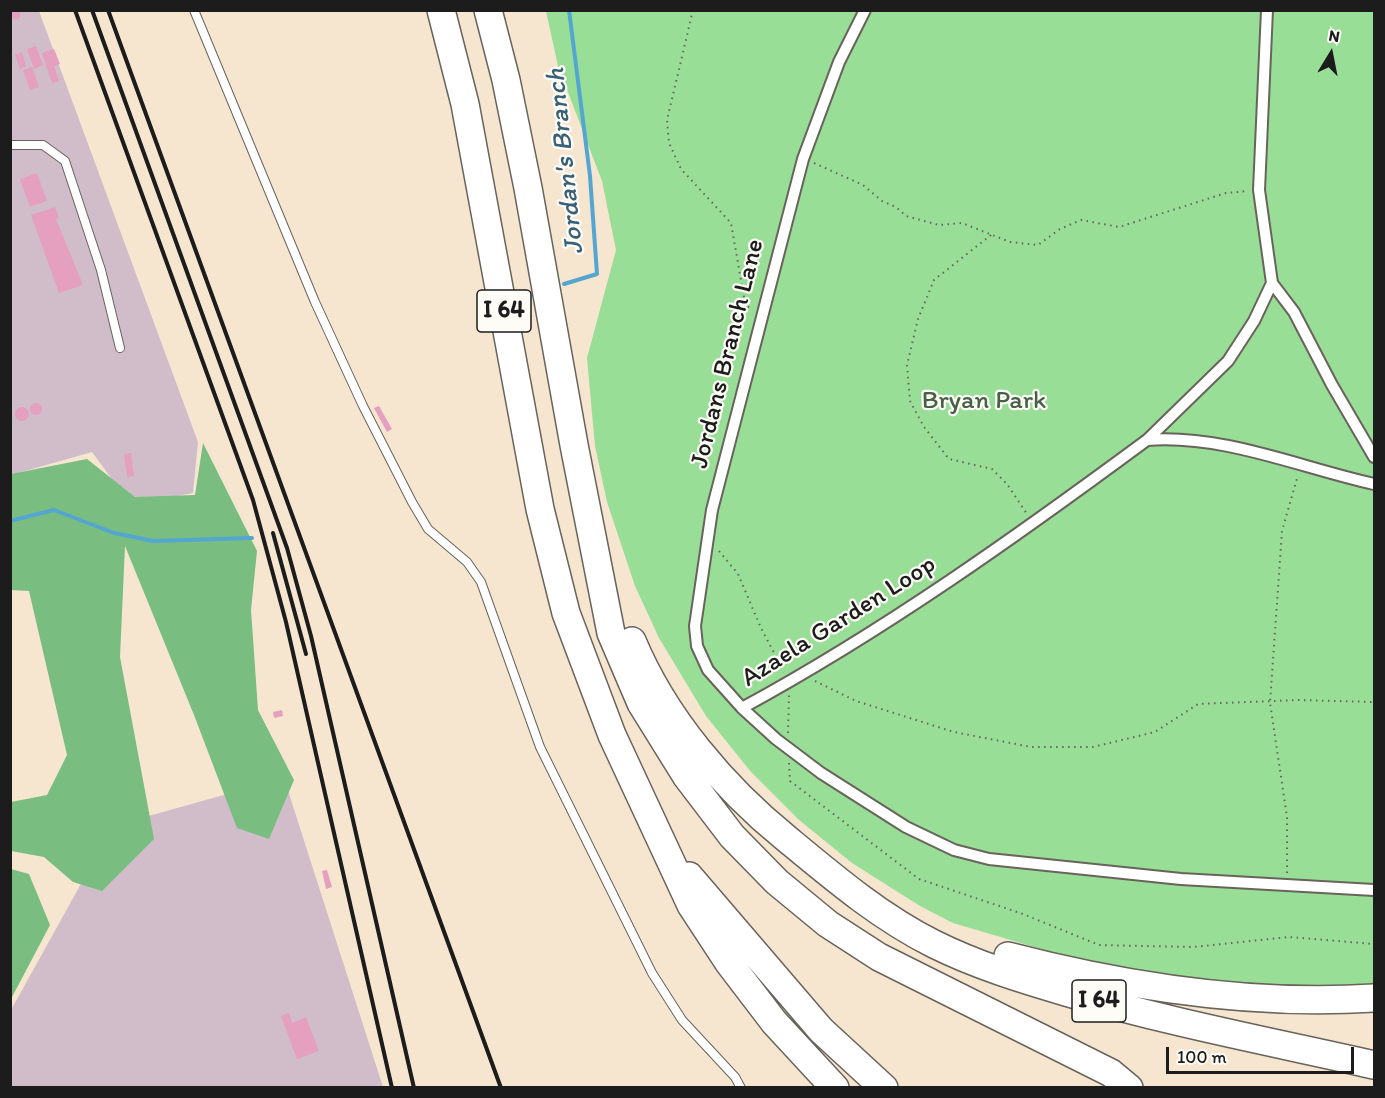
<!DOCTYPE html>
<html>
<head>
<meta charset="utf-8">
<style>
	body { margin:0 }
	#map { position:relative; width:1385px; height:1098px; overflow:hidden; background:#f6e6d0; font-family:Itim,sans-serif }
	canvas { display:block }
	.frame { position:absolute; inset:0; border:12px solid #1c1c1c; pointer-events:none }
	.north { position:absolute; left:1301px; top:24px; width:60px; height:60px; -webkit-text-stroke:4px #fdfcf7; paint-order:stroke; rotate:10deg; font-size:16px; font-weight:700; line-height:24px; text-align:center; color:#1c1c1c }
	.north::after { content:''; display:block; margin:auto; width:21px; height:27px; background:#1c1c1c; clip-path:polygon(50% 0,100% 100%,50% 72%,0 100%) }
	.scale { position:absolute; left:1166px; top:1047px; width:188px; height:27px; box-sizing:border-box; border:3px solid #1c1c1c; border-top:0; padding-left:8px; font-size:18px; line-height:21px; white-space:nowrap; color:#1c1c1c; -webkit-text-stroke:4px #fdfcf7; paint-order:stroke }
</style>
</head>
<body>
<div id="map">
<canvas width="1385" height="1098"></canvas>
<div class="frame"></div>
<div class="north">N</div>
<div class="scale">100 m</div>
</div>
<script>
const g = document.querySelector('canvas').getContext('2d');
g.lineJoin = 'round';
function fillPath(path, color) { g.fillStyle = color; g.fill(path, 'evenodd'); }
function stroke(path, color, width, dash) { g.strokeStyle = color; g.lineWidth = width; g.lineCap = dash ? 'butt' : 'round'; g.setLineDash(dash || []); g.stroke(path); }
function drawText(font, color, halo, rows, align = 'center') {
  g.font = font + ' Itim,sans-serif'; g.lineWidth = 4.5; g.setLineDash([]); g.textBaseline = 'middle'; g.strokeStyle = halo; g.fillStyle = color; for (const [text, x, y, turn = 0] of rows) {
    g.save(); g.translate(x, y); g.rotate((+turn || 0) * Math.PI / 180); g.textAlign = isNaN(turn) ? turn : align; if (halo) g.strokeText(text, 0, 0); g.fillText(text, 0, 0); g.restore();
  }
}
fillPath(new Path2D(`
	M11 11H39L198 442 193 493 131 505 92 452 11 475Z
	M284 778 383 1087 11 1088V1010L113 826Z`), '#d1bdc9');
fillPath(new Path2D(`
	M546 11H1374V989L1251 987 1189 980 1082 961 953 923 920 906 852 863 799 820 751 772 706 716 659 638 635 586 607 502 595 446 587 358 616 250 602 181 558 66Z`), '#98de97');
fillPath(new Path2D(`
	M203 443 257 551 251 610 258 710 294 780 269 839 237 828 194 715 125 546 120 657 154 839 102 891 73 882 44 857 11 851V802L47 795 67 755 29 591 11 590V474L87 459 135 497 195 495Z
	M11 869 29 874 50 925 11 999Z`), '#7abd80');
stroke(new Path2D(`
	M564 284 597 274 590 176 569 10
	M10 521 54 510 114 533 153 541 252 538`), '#54a5cf', 4);
fillPath(new Path2D(`
	M11.5 15a4.5 4.5 0 1 1 9 0a4.5 4.5 0 1 1-9 0Z
	M36 46 43 65 34 69 27 49Z
	M54 49 60 64 54 66 59 81 52 83 42 53Z
	M22 52 26 66 20 69 15 55Z
	M32 67 39 87 30 90 23 70Z
	M37 173 47 201 30 207 20 179Z
	M55 207 59 218 56 219 83 285 59 293 31 215Z
	M30 409a6 6 0 1 1 12 0a6 6 0 1 1-12 0Z
	M379 406 392 429 387 432 374 408Z
	M15 414a7 7 0 1 1 14 0a7 7 0 1 1-14 0Z
	M131 453 134 476 127 477 124 454Z
	M282 710 283 716 274 718 273 712Z
	M327 870 332 887 326 889 322 871Z
	M289 1013 292 1023 306 1017 319 1051 297 1059 281 1016Z`), '#e4a0be');
const service = new Path2D(`
	M194 10 315 302 363 406 412 502 428 529 467 562 481 582 540 747 652 973 682 1020 735 1077 741 1088
	M10 145H43L65 161 101 270 120 348`);
const pedestrian = new Path2D(`
	M1272 283 1294 312 1332 385 1374 457
	M1147 440 1228 361 1254 321 1272 283 1259 190 1267 10
	M1374 484C1301 468 1224 434 1147 440 1017 536 884 631 742 708L776 739 821 773 906 827 954 850 989 859 1181 879 1374 890
	M742 708 708 670 697 646 695 626 712 510 803 159 839 62 865 10`);
const motorway = new Path2D(`
	M441 10 465 104 540 509 566 613 612 735 691 905 729 963 774 1022 835 1088
	M488 10 506 80 528 188 574 445 611 633 641 703 687 777 732 836 777 882 828 924 879 957 1111 1073 1129 1088
	M632 641C664 718 724 788 787 839 834 878 880 917 934 944 976 965 1022 979 1066 992 1167 1022 1272 1042 1374 1065
	M689 876 821 1030 884 1088
	M1008 956C1127 987 1251 1006 1374 998`);
stroke(service, '#68635b', 10);
stroke(pedestrian, '#68635b', 14);
stroke(motorway, '#68635b', 30);
stroke(new Path2D(`
	M693 10 667 120 669 143 681 169 731 223 745 303 751 310
	M814 163 863 185 882 201 896 207 906 216 939 225 962 223 1010 242 1038 245 1060 229 1081 220 1119 227 1226 193 1248 191
	M991 235 934 280 918 319 907 365 910 401 924 427 949 459 992 469 1007 484 1027 514
	M719 551 738 574 761 628 784 672
	M815 681 856 701 954 732 1031 747H1093L1155 732 1198 704 1298 700 1374 702
	M788 733 789 694
	M789 763 790 781 919 879 1023 914 1099 945 1193 947 1289 937 1374 944
	M1287 873V817L1270 703 1282 531 1298 475`), '#68635b', 2, [1.5, 4.5]);
stroke(service, '#fff', 8);
stroke(pedestrian, '#fff', 10);
stroke(motorway, '#fff', 27);
stroke(new Path2D(`
	M75 10 253 500 286 622 392 1088
	M92 10 287 548 311 636 414 1088
	M108 10 501 1088
	M273 533 306 654`), '#1c1c1c', 4);
for (const [x, y, w] of [
	[504,311,54],
	[1099,1001,54]
]) { const box = new Path2D(); box.roundRect(x - w / 2, y - 21, w, 42, 4.5); g.fillStyle = '#fdfcf7'; g.fill(box); stroke(box, '#1c1c1c', 1.5); }
drawText('bold 24px', '#1c1c1c', null, [
	["I 64",504,311],
	["I 64",1099,1001]
]);
drawText('26px', '#1c1c1c', '#fdfcf7', [
	["Jordans Branch Lane",728,354,-76],
	["Azaela Garden Loop",839,622,-32]
]);
drawText('26px', '#476047', '#fdfcf7', [
	["Bryan Park",984,401]
]);
drawText('italic 27px', '#386076', '#fdfcf7', [
	["Jordan's Branch",566,161,-96]
]);
</script>
</body>
</html>
